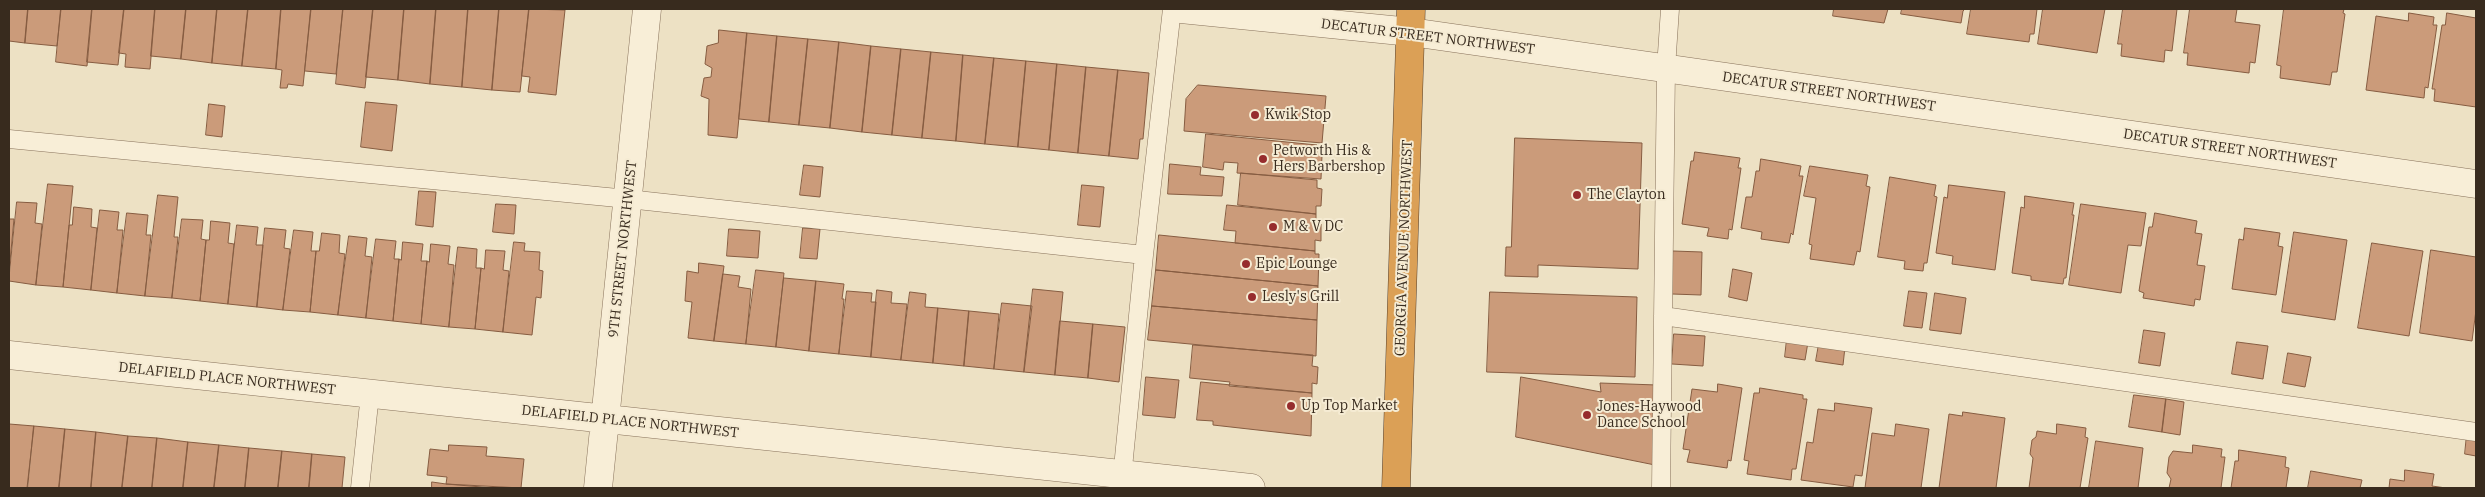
<!DOCTYPE html>
<html>
<head>
<meta charset="utf-8">
<style>
	body { margin:0 }
	#map { position:relative; width:2485px; height:497px; overflow:hidden; background:#ede1c4; font-family:"IBM Plex Serif",serif }
	canvas { display:block }
	.frame { position:absolute; inset:0; border:10px solid #382b1e; pointer-events:none }
</style>
</head>
<body>
<div id="map">
<canvas width="2485" height="497"></canvas>
<div class="frame"></div>
</div>
<script>
const g = document.querySelector('canvas').getContext('2d');
g.lineJoin = 'round';
function fillPath(path, color) { g.fillStyle = color; g.fill(path, 'evenodd'); }
function stroke(path, color, width, dash) { g.strokeStyle = color; g.lineWidth = width; g.lineCap = dash ? 'butt' : 'round'; g.setLineDash(dash || []); g.stroke(path); }
function drawText(font, color, halo, rows, align = 'center') {
  g.font = font + ' "IBM Plex Serif",serif'; g.lineWidth = 4; g.setLineDash([]); g.textBaseline = 'middle'; g.strokeStyle = halo; g.fillStyle = color; for (const [text, x, y, turn = 0] of rows) {
    g.save(); g.translate(x, y); g.rotate((+turn || 0) * Math.PI / 180); g.textAlign = isNaN(turn) ? turn : align; if (halo) g.strokeText(text, 0, 0); g.fillText(text, 0, 0); g.restore();
  }
}
const building = new Path2D(`
	M9 9H28L25 43 9 41Z
	M28 9H61L57 46 25 43Z
	M61 9H92L87 66 56 62Z
	M92 9H124L118 65 87 62Z
	M124 9H155L150 69 125 67 126 54 119 53Z
	M155 9H186L181 59 151 56Z
	M186 9H217L212 63 181 59Z
	M217 9H248L242 66 212 63Z
	M248 9H281L276 69 242 66Z
	M281 9H311L303 86 288 84 287 88H280L282 70 276 69Z
	M311 9H343L336 74 305 71Z
	M343 9H373L365 88 336 84Z
	M373 9H404L398 80 366 77Z
	M404 9H436L430 84 398 80Z
	M436 9H468L462 87 430 84Z
	M468 9H499L492 90 462 87Z
	M499 9H529L520 92 492 90Z
	M529 9 565 10 556 95 528 92 530 77 522 76Z
	M1834 9H1888L1884 23 1833 16Z
	M1902 9H1965L1963 11 1961 23 1901 14Z
	M1971 9H2037L2034 34H2030L2029 42 1967 34Z
	M2043 9H2105L2097 53 2038 44Z
	M2123 9H2177L2172 51 2165 50 2164 62 2121 56 2122 44H2118Z
	M2190 9H2237L2235 22 2260 25 2255 63 2250 62 2249 73 2187 65 2188 53H2184Z
	M2284 9H2344L2343 13 2345 14 2337 72H2332L2330 85 2280 78 2281 66 2277 65Z
	M2409 13 2434 17 2433 25H2437L2428 88 2425 87 2424 98 2366 90 2376 16 2408 21Z
	M2447 13 2476 18V107L2434 101 2435 89H2432L2442 25H2445Z
	M719 30 747 33 737 138 708 135 709 99 701 96 704 78 711 77 712 68 705 64 707 46 718 43Z
	M747 33 777 36 769 122 739 119Z
	M777 36 808 39 799 125 769 122Z
	M808 39 839 42 830 128 799 125Z
	M839 42 871 46 862 132 830 128Z
	M871 46 901 49 892 135 862 132Z
	M901 49 931 52 922 138 892 135Z
	M931 52 963 55 956 141 922 138Z
	M963 55 994 58 985 144 956 141Z
	M994 58 1026 61 1018 147 985 144Z
	M1026 61 1057 64 1049 150 1018 147Z
	M1057 64 1086 67 1078 153 1049 150Z
	M1086 67 1118 70 1109 156 1078 153Z
	M1118 70 1149 73 1143 139H1140L1138 159 1109 156Z
	M1198 85 1326 96 1322 143 1184 131 1186 99Z
	M366 102 397 105 392 151 361 147Z
	M209 104 225 106 222 137 206 135Z
	M1206 134 1317 145V154L1322 155 1321 179 1237 173 1238 163 1224 162 1223 170 1203 167Z
	M1515 138 1642 143 1638 269 1538 265V277L1505 276 1506 247H1511Z
	M1695 152 1740 158 1738 168H1741L1732 230 1729 229 1728 239 1707 236 1709 228 1682 224 1691 161H1693Z
	M1761 159 1801 166 1799 176H1803L1793 235 1791 233 1789 243 1761 239 1762 232 1741 228 1746 197H1752L1756 171H1759Z
	M1170 164 1201 167 1200 175 1224 177 1222 196 1168 194Z
	M804 165 823 167 820 197 800 195Z
	M1810 166 1868 175 1866 186 1870 187 1860 252 1857 251 1854 265 1810 259 1812 245 1809 244 1816 198 1804 196Z
	M1241 173 1317 180V188L1322 189 1321 206H1316V214L1238 205Z
	M1890 177 1936 185 1934 196 1937 197 1927 263H1924L1923 271 1904 269 1905 261 1878 257Z
	M48 184 73 186 63 287 36 285Z
	M1082 185 1104 187 1100 227 1078 225Z
	M1949 185 2005 192 1995 270 1952 264 1953 256 1936 253 1944 197 1947 198Z
	M419 191 436 192 433 227 416 225Z
	M158 195 178 197 174 237H178L172 298 145 296Z
	M2025 196 2074 203 2072 215H2074L2066 278H2064L2063 284 2031 280V276L2012 273 2021 207 2024 208Z
	M17 202 37 203 35 223 42 224 36 285 9 281Z
	M496 204 516 205 514 234 493 232Z
	M2081 204 2146 213 2141 246 2128 245 2121 293 2069 285Z
	M1227 205 1316 214V224H1321V241L1315 240V251L1235 243 1236 231 1224 230Z
	M74 207 92 209 91 227 97 228 91 290 63 287 69 225H72Z
	M100 210 119 212 117 230H123L117 293 91 290Z
	M127 213 148 215 146 235H151L145 296 117 293Z
	M2155 213 2197 221 2195 233 2202 234 2197 265 2205 266 2200 300 2195 299 2194 306 2143 298 2144 293 2139 291 2149 227H2152Z
	M9 219H14L9 272Z
	M182 219 203 220 201 239 206 240 200 301 172 298Z
	M211 221 230 223 228 243 234 244 228 304 200 301 206 240H209Z
	M237 225 258 227 256 245H263L257 307 228 304Z
	M265 228 286 230 284 248 290 249 283 310 257 307Z
	M803 228 820 229 817 259 800 258Z
	M2245 228 2280 233 2278 246 2283 247 2276 295 2232 289 2239 239 2243 240Z
	M729 229 760 231 758 258 727 256Z
	M294 230 313 232 311 251H316L310 312 283 310Z
	M2294 232 2347 240 2335 320 2282 312Z
	M322 233 340 235 339 253 345 254 338 315 310 312 316 251H319Z
	M1159 235 1315 251V254H1319L1318 286 1156 270Z
	M349 236 367 238 365 256 372 257 366 318 338 315Z
	M376 239 396 241 394 259H399L393 321 366 318Z
	M403 242 423 244 421 261H427L421 324 393 321 399 259 401 260Z
	M514 242 525 243 524 251 540 252 539 270 543 271 541 298 536 297 532 335 503 332Z
	M2372 243 2423 251 2409 336 2358 328Z
	M431 244 450 246 448 264 454 265 449 327 421 324 427 261 429 262Z
	M458 247 477 249 476 268H481L475 329 449 327Z
	M486 250 505 251 503 270 509 271 503 332 475 329 481 268 484 269Z
	M2431 250 2476 257V310L2472 341 2420 333Z
	M1673 251 1702 252 1701 295 1672 294Z
	M699 263 724 266 714 341 688 338 692 302 685 301 687 271 698 273Z
	M1733 269 1752 273 1747 301 1729 297Z
	M756 270 784 273 776 347 746 344Z
	M1156 270 1318 286 1317 320 1152 306Z
	M723 274 740 276 738 287 751 289 746 344 714 341Z
	M784 278 816 281 809 351 776 347Z
	M816 281 844 284 842 299H844L839 354 809 351Z
	M1033 289 1063 292 1055 375 1024 372Z
	M877 290 892 292 891 303 907 304 901 360 871 357Z
	M847 291 872 293 871 302H876L871 357 839 354Z
	M1909 291 1927 293 1922 328 1904 326Z
	M910 292 926 294 925 307 938 308 933 363 901 360Z
	M1490 292 1637 297 1635 377 1487 372Z
	M1935 293 1966 298 1961 334 1930 330Z
	M1002 303 1032 306 1024 372 994 369Z
	M1152 306 1317 320 1316 356 1148 340Z
	M938 308 969 311 964 366 933 363Z
	M969 311 999 314 994 369 964 366Z
	M1060 321 1093 324 1088 378 1055 375Z
	M1093 324 1125 327 1119 382 1088 378Z
	M2144 330 2165 333 2160 366 2139 363Z
	M1674 334 1705 336 1703 366 1672 364Z
	M1787 339 1808 342 1805 360 1785 357Z
	M2237 342 2268 346 2263 379 2232 374Z
	M1819 344 1845 347 1843 365 1816 361Z
	M1193 345 1313 355 1312 366 1318 367 1317 384 1312 383V393L1229 386 1230 382 1190 378Z
	M2288 353 2311 357 2305 387 2283 383Z
	M1146 377 1179 380 1175 418 1143 415Z
	M1521 377 1601 392 1600 383 1657 385 1655 465 1516 437Z
	M1201 382 1312 393 1311 436 1213 425V421L1197 420Z
	M1718 384 1742 388 1731 461 1728 460 1727 468 1687 462 1690 450 1683 449 1692 389 1717 392Z
	M1760 388 1803 395V399H1807L1796 469H1792L1791 480 1747 474 1749 461 1744 460 1754 393H1759Z
	M2134 395 2166 399 2162 432 2129 427Z
	M2166 399 2184 402 2180 435 2162 432Z
	M1835 403 1872 408 1862 476 1855 475 1853 487 1801 480 1807 442 1813 443 1818 409 1834 411Z
	M1963 412 2005 418 1996 488H1939L1949 414 1962 416Z
	M9 424 34 426 27 488H9Z
	M1896 424 1929 429 1921 488H1865L1872 433 1894 436Z
	M2057 424 2086 428 2085 437 2088 438 2080 488H2029L2033 458 2030 454 2032 440 2036 437 2037 431 2056 434Z
	M34 426 65 429 59 488H28Z
	M65 429 96 432 91 488H59Z
	M96 432 128 436 122 488H91Z
	M2467 434 2476 435V456L2465 454Z
	M128 436 157 438 152 488H122Z
	M157 438 188 442 183 488H152Z
	M2096 441 2143 448 2138 488H2089Z
	M188 442 219 445 214 488H183Z
	M219 445 249 448 245 488H214Z
	M449 445 487 447 486 456 524 459 521 488 446 484 447 477 427 475 430 449 448 451Z
	M2193 445 2222 449 2221 457H2225L2221 488H2169L2171 479 2167 473 2169 457 2173 451 2192 453Z
	M249 448 282 451 278 488H245Z
	M2239 450 2286 457 2285 467 2289 468 2286 488H2231L2235 461H2238Z
	M282 451 312 454 309 488H278Z
	M312 454 345 457 342 488H309Z
	M2405 470 2434 474 2432 486 2446 488H2389L2390 479 2404 481Z
	M2311 471 2362 480 2360 488H2308Z
	M432 482 446 484 494 488H432Z`);
fillPath(building, '#cb9b7a');
stroke(building, '#865c41', 1);
const lane = new Path2D(`
	M9 139 628 199 1144 255
	M1663 316 2476 432
	M360 488 370 394
	M1121 488 1144 255 1172 9
	M1661 488 1666 68 1670 9`);
const street = new Path2D(`
	M1181 9 1411 32 2476 184
	M9 355 1251 488
	M598 488 647 9`);
const highway = new Path2D(`
	M1396 488 1411 9`);
stroke(lane, '#88725b', 19);
stroke(street, '#88725b', 29);
stroke(highway, '#56412f', 29);
stroke(lane, '#f8eed7', 18);
stroke(street, '#f8eed7', 28);
stroke(highway, '#dba056', 28);
for (const [x, y, r, color] of [
	[1255,115,5,"#962c2d"],
	[1263,159,5,"#962c2d"],
	[1577,195,5,"#962c2d"],
	[1273,227,5,"#962c2d"],
	[1246,264,5,"#962c2d"],
	[1252,297,5,"#962c2d"],
	[1291,406,5,"#962c2d"],
	[1587,415,5,"#962c2d"]
]) { const dot = new Path2D(); dot.arc(x, y, r, 0, 2 * Math.PI); g.fillStyle = color; g.fill(dot); stroke(dot, '#f5ebd3', 2); }
drawText('14px', '#382b1e', '#f5ebd3', [
	["DECATUR STREET NORTHWEST",1428,37,7],
	["DECATUR STREET NORTHWEST",1829,92,8],
	["DECATUR STREET NORTHWEST",2230,149,8],
	["GEORGIA AVENUE NORTHWEST",1404,248,-88],
	["9TH STREET NORTHWEST",623,249,-84],
	["DELAFIELD PLACE NORTHWEST",227,379,6],
	["DELAFIELD PLACE NORTHWEST",630,422,6]
]);
drawText('14px', '#382b1e', '#f5ebd3', [
	["Kwik Stop",1265,115],
	["Petworth His &",1273,151],
	["Hers Barbershop",1273,167],
	["The Clayton",1587,195],
	["M & V DC",1283,227],
	["Epic Lounge",1256,264],
	["Lesly's Grill",1262,297],
	["Up Top Market",1301,406],
	["Jones-Haywood",1597,407],
	["Dance School",1597,423]
], 'left');
</script>
</body>
</html>
